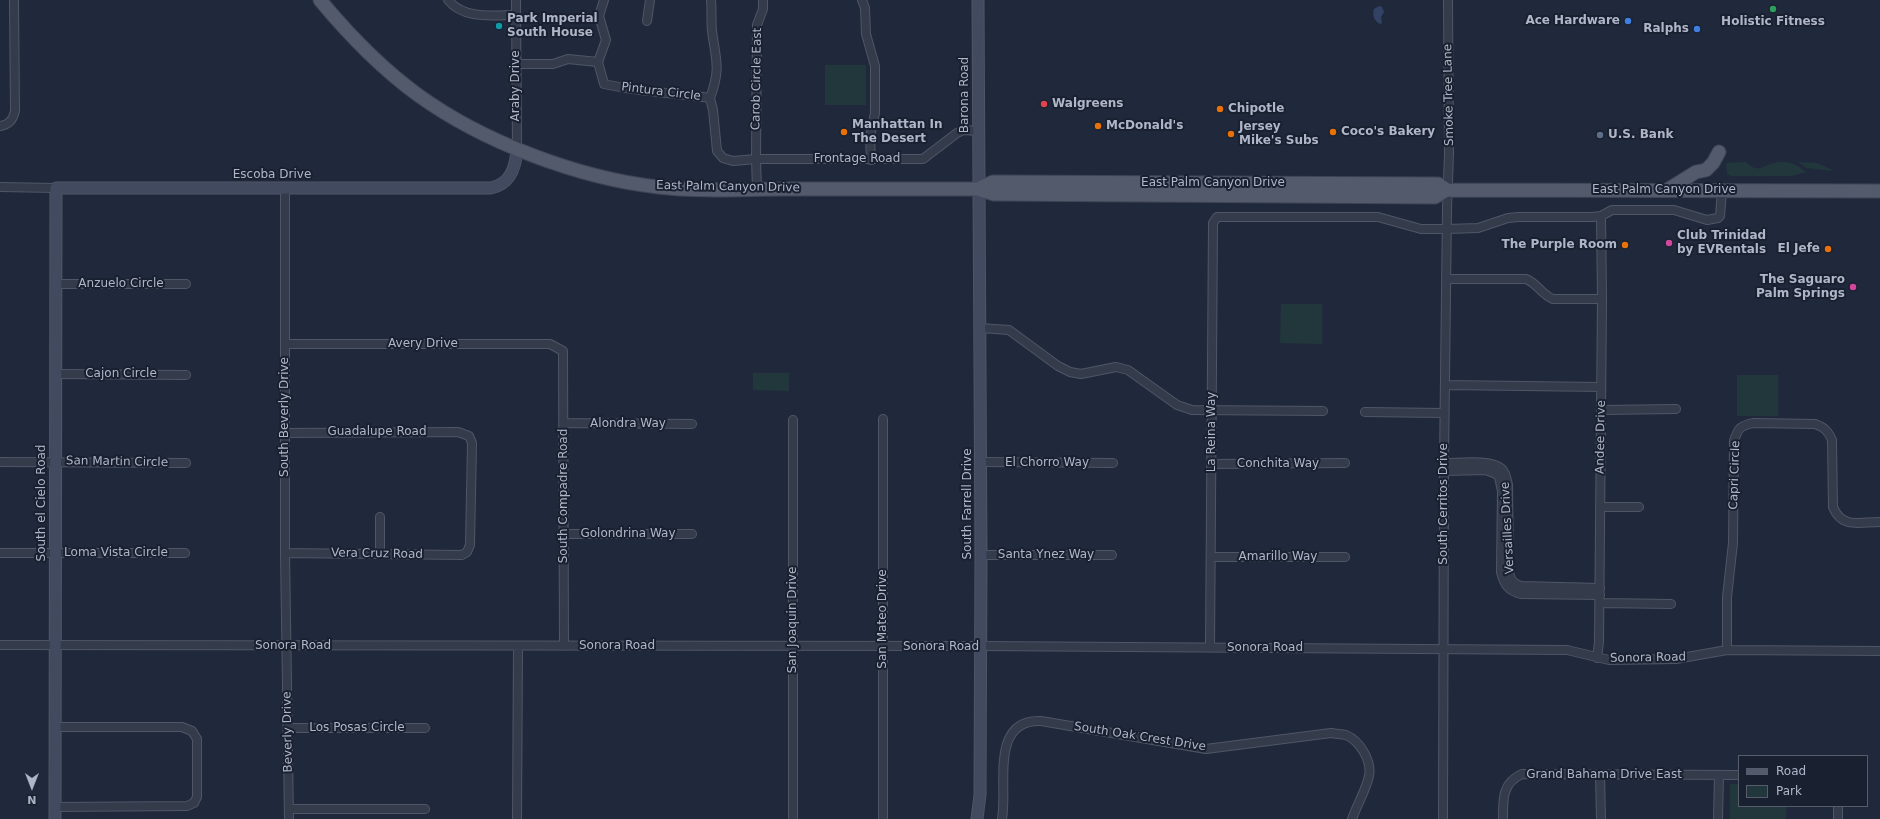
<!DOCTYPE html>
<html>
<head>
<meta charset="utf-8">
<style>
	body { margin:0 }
	#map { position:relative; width:1880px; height:819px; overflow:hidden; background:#20293b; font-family:"DejaVu Sans",sans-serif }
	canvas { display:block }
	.legend { position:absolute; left:1738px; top:755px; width:130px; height:52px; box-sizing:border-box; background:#192130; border:1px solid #555d6d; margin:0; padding:5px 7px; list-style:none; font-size:12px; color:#afb6c8 }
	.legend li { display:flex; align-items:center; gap:8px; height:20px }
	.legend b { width:20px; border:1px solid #555d6d }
	.north { position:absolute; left:12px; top:767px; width:40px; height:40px; -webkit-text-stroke:3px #192130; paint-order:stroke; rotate:180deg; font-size:11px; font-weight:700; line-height:16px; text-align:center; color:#afb6c8 }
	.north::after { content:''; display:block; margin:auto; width:14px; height:18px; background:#afb6c8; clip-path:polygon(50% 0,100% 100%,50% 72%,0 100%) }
</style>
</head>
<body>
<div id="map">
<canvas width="1880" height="819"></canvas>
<ul class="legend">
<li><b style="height:5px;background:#525a6c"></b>Road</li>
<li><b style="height:11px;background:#22373c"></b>Park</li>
</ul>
<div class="north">N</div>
</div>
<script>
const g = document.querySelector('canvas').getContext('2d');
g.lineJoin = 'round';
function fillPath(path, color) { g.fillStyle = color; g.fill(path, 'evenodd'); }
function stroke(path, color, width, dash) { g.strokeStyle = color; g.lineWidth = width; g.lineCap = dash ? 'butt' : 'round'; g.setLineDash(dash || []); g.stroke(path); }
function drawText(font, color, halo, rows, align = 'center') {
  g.font = font + ' "DejaVu Sans",sans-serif'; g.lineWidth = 4; g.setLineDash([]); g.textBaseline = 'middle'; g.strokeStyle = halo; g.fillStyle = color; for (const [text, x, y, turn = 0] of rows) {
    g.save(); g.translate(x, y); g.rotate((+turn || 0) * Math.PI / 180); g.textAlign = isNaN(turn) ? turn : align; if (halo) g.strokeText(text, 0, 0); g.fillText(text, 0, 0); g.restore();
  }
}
fillPath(new Path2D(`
	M825 65H866V105H825Z
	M1746 162C1759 174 1761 166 1774 163 1786 159 1798 165 1806 172L1791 176H1731L1727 174 1726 163Z
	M1798 162 1817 163 1835 171 1806 168Z
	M1281 304H1322V344L1280 343Z
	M753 373H789V391L753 390Z
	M1737 375H1778V416H1737Z
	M1730 784H1739V806H1786V819H1730Z`), '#22373c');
fillPath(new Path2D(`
	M1379 6 1382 7 1384 12 1381 17 1382 23 1380 24C1374 21 1372 15 1374 9Z`), '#324264');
const street = new Path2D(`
	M448 0C464 20 494 15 516 15
	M516 0 517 148
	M604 0 599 16 606 40 598 62 604 84C639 92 675 93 710 98 721 68 716 61 712 31 711 21 712 10 711 0
	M862 0 865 8 866 34 875 66V113L870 137 871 160
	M647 21 650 0
	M517 64H553L568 59 598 62
	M710 98 713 110 717 151 723 158 733 161 756 159 757 25 763 9V0
	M0 126C9 125 13 120 15 111L14 0
	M0 187 56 188
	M285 188V553L289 819
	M757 189 756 159H923L957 133 964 130 978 131
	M1446 279H1526C1537 283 1542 295 1553 299H1602
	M55 284H186
	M980 328 1009 330 1058 366 1070 372 1081 374 1116 367 1128 370 1177 405 1192 410 1323 411
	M286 344H550L563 351 564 646
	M56 374 186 375
	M1445 385 1601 387
	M1601 410 1676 409
	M1365 412 1444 413
	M883 419V819
	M564 423 692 424
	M285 433 458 432 469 436 472 443 470 545 467 552 462 555 285 553
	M0 462 186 463
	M981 462 1113 463
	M1444 463C1458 463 1490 459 1501 468 1506 472 1507 480 1508 485L1509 572C1511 581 1513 583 1521 586L1600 588
	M1212 464 1345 463
	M1444 471 1486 470 1496 474 1499 477 1502 491 1501 572C1504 585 1509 591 1521 594L1600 595
	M1600 507H1639
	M564 534H692
	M0 553H185
	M380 554V517
	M981 555H1112
	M1211 557H1345
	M1600 603 1671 604
	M0 645 980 646 1567 650 1609 660 1676 659 1727 650 1880 651
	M1210 648 1213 223 1217 217H1378L1421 229H1447L1478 228 1508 218 1518 217H1592L1601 216 1612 210H1674L1707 220 1718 218 1720 216 1722 191
	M1727 650V597L1733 543 1734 441C1738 428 1740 426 1753 423L1815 424C1824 427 1828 431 1832 440L1833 507C1842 529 1859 522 1880 522
	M1597 658 1599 642 1602 299 1601 216
	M288 728H425
	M1600 774 1601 819
	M55 807 187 806 194 803 197 797V739L192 731 182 727H56
	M289 809H425
	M517 819 518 647
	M793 819V420
	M1002 819C1008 787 989 719 1041 721L1206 749 1331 733C1336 734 1342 734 1346 735 1360 741 1372 761 1369 776 1366 790 1357 805 1352 819
	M1443 819 1444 463 1447 208 1449 154 1448 0
	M1503 819C1503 799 1502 783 1522 774L1739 775
	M1718 819 1719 775
	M1838 819V806`);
const secondary = new Path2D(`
	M55 819 56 188H491C511 184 516 167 517 148
	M977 819 980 795 981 555 978 0`);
const primary = new Path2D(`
	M320 0C349 35 381 68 418 95 483 142 578 178 658 187 700 192 745 189 787 189 851 189 915 189 978 189L994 194 1435 197 1447 190 1880 191
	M978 189 993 182 1438 184 1447 190
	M1667 190 1696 172 1706 170 1713 163 1719 152`);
stroke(street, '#4f5666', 10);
stroke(secondary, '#4f5666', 13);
stroke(primary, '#3d4555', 15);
stroke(street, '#343c4b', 8);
stroke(secondary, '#414a5f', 11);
stroke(primary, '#525a6c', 13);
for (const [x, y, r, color] of [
	[1773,9,4,"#2e9e5b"],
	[1628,21,4,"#3f7fe0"],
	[499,26,4,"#0f9aa8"],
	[1697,29,4,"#3f7fe0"],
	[1044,104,4,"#e0444e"],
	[1220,109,4,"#e8710a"],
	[1098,126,4,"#e8710a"],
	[844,132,4,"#e8710a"],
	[1333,132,4,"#e8710a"],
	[1231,134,4,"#e8710a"],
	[1600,135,4,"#5c6f8a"],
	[1669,243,4,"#d1479c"],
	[1625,245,4,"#e8710a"],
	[1828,249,4,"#e8710a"],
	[1853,287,4,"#d1479c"]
]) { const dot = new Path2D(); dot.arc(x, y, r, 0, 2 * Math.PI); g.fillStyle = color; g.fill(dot); stroke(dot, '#192130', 1.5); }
drawText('bold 12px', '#afb6c8', '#192130', [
	["Park Imperial",507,19],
	["South House",507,33],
	["Ace Hardware",1620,21,"right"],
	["Holistic Fitness",1773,22,"center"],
	["Ralphs",1689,29,"right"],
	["Walgreens",1052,104],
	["Chipotle",1228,109],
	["Manhattan In",852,125],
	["The Desert",852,139],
	["McDonald's",1106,126],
	["Jersey",1239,127],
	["Mike's Subs",1239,141],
	["Coco's Bakery",1341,132],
	["U.S. Bank",1608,135],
	["Club Trinidad",1677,236],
	["by EVRentals",1677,250],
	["The Purple Room",1617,245,"right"],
	["El Jefe",1820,249,"right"],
	["The Saguaro",1845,280,"right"],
	["Palm Springs",1845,294,"right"]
], 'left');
drawText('12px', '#afb6c8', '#192130', [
	["Carob Circle East",757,79,-89],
	["Araby Drive",516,86,-90],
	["Pintura Circle",661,92,7],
	["Barona Road",965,95,-90],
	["Smoke Tree Lane",1449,95,-91],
	["Frontage Road",857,159],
	["Escoba Drive",272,175],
	["East Palm Canyon Drive",1213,183],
	["East Palm Canyon Drive",728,187,1],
	["East Palm Canyon Drive",1664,190],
	["Anzuelo Circle",121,284],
	["Avery Drive",423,344],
	["Cajon Circle",121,374],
	["South Beverly Drive",285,417,-90],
	["Alondra Way",628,424],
	["Guadalupe Road",377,432],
	["La Reina Way",1212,432,-90],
	["Andee Drive",1601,437,-89],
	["San Martin Circle",117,462,1],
	["El Chorro Way",1047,463],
	["Conchita Way",1278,464],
	["Capri Circle",1735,475,-88],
	["South Compadre Road",564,496,-90],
	["South el Cielo Road",42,503,-90],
	["South Farrell Drive",968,504,-90],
	["South Cerritos Drive",1444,504,-90],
	["Versailles Drive",1508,528,-93],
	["Golondrina Way",628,534],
	["Loma Vista Circle",116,553],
	["Vera Cruz Road",377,554,1],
	["Santa Ynez Way",1046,555],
	["Amarillo Way",1278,557],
	["San Mateo Drive",883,619,-90],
	["San Joaquin Drive",793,620,-90],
	["Sonora Road",293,646],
	["Sonora Road",617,646],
	["Sonora Road",941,647],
	["Sonora Road",1265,648],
	["Sonora Road",1648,658,-1],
	["Los Posas Circle",357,728],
	["Beverly Drive",288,732,-91],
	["South Oak Crest Drive",1140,737,9],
	["Grand Bahama Drive East",1604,775]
]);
</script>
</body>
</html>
